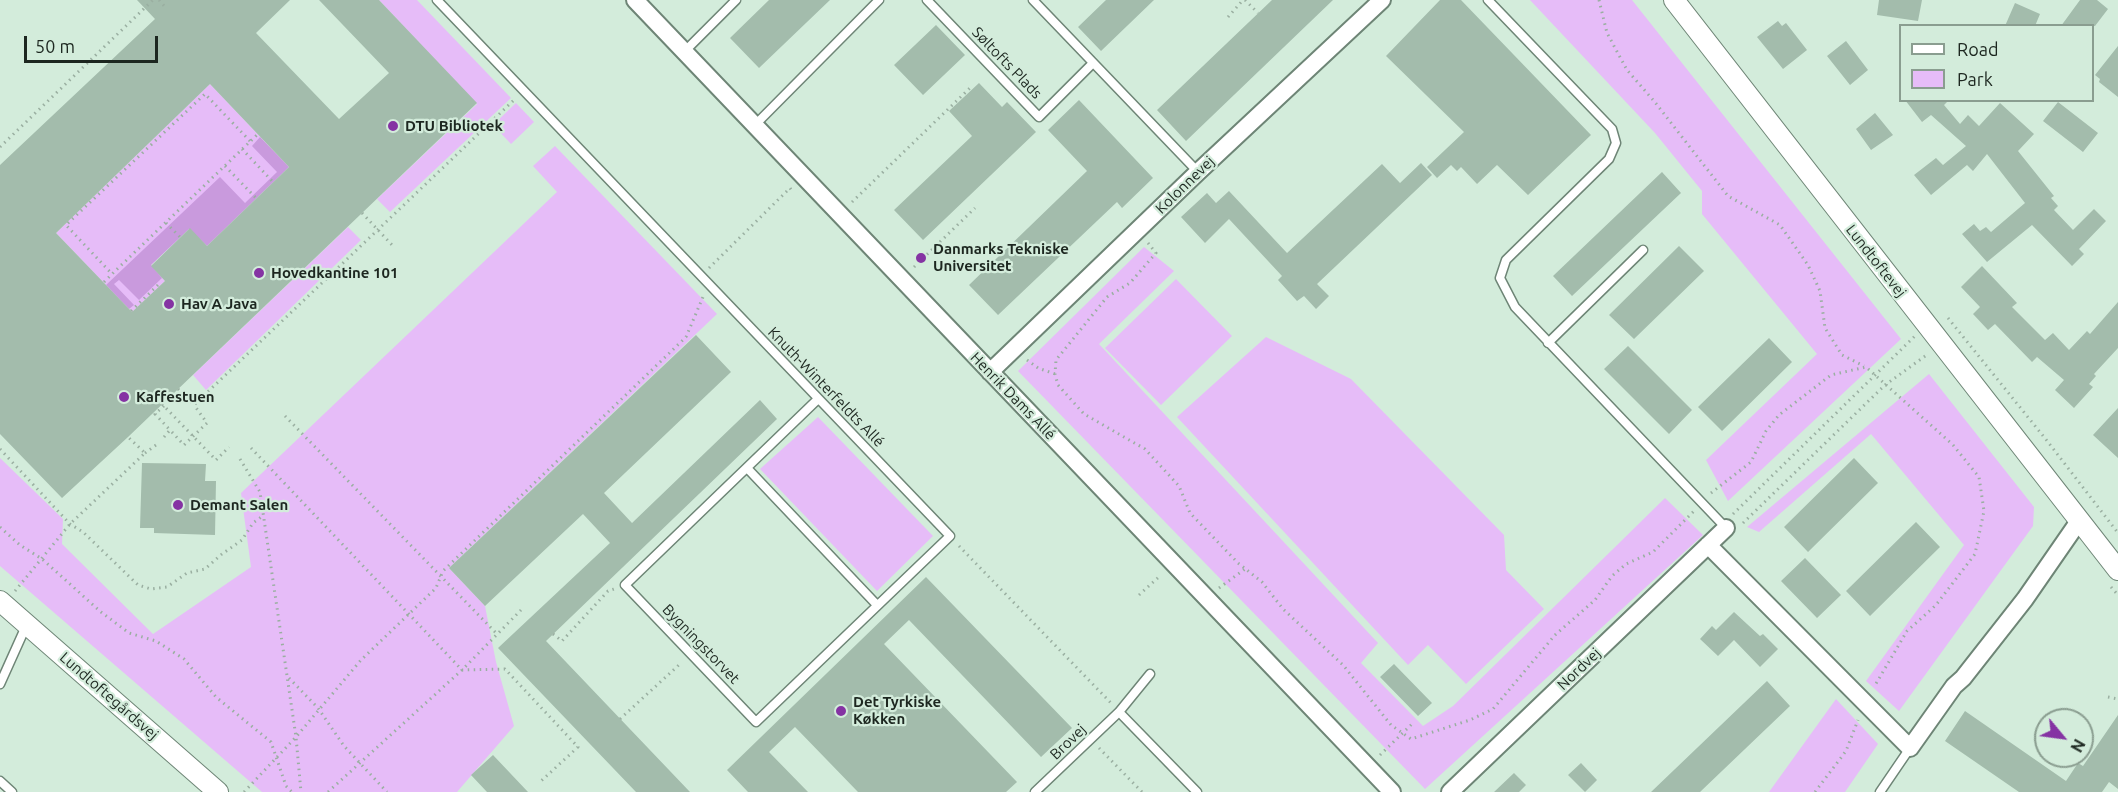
<!DOCTYPE html>
<html>
<head>
<meta charset="utf-8">
<style>
	body { margin:0 }
	#map { position:relative; width:2118px; height:792px; overflow:hidden; background:#d3ecdb; font-family:Ubuntu,sans-serif }
	canvas { display:block }
	.legend { position:absolute; left:1899px; top:24px; width:195px; height:78px; box-sizing:border-box; background:#d3ecdb; border:2px solid #8a9d90; margin:0; padding:8px 10px; list-style:none; font-size:18px; color:#1d2720 }
	.legend li { display:flex; align-items:center; gap:12px; height:30px }
	.legend b { width:30px; border:2px solid #8a9d90 }
	.north { position:absolute; left:2034px; top:708px; width:60px; height:60px; box-sizing:border-box; background:#d3ecdb; border:2px solid #8a9d90; border-radius:50%; rotate:119deg; font-size:16px; font-weight:700; line-height:24px; text-align:center; color:#1d2720 }
	.north::after { content:''; display:block; margin:auto; width:21px; height:27px; background:#8533a3; clip-path:polygon(50% 0,100% 100%,50% 72%,0 100%) }
	.scale { position:absolute; left:24px; top:36px; width:134px; height:27px; box-sizing:border-box; border:3px solid #1d2720; border-top:0; padding-left:8px; font-size:18px; line-height:21px; white-space:nowrap; color:#1d2720; -webkit-text-stroke:4px #d3ecdb; paint-order:stroke }
</style>
</head>
<body>
<div id="map">
<canvas width="2118" height="792"></canvas>
<ul class="legend">
<li><b style="height:8px;background:#fff"></b>Road</li>
<li><b style="height:16px;background:#e6bcf8"></b>Park</li>
</ul>
<div class="north">N</div>
<div class="scale">50 m</div>
</div>
<script>
const g = document.querySelector('canvas').getContext('2d');
g.lineJoin = 'round';
function fillPath(path, color) { g.fillStyle = color; g.fill(path, 'evenodd'); }
function stroke(path, color, width, dash) { g.strokeStyle = color; g.lineWidth = width; g.lineCap = dash ? 'butt' : 'round'; g.setLineDash(dash || []); g.stroke(path); }
function drawText(font, color, halo, rows, align = 'center') {
  g.font = font + ' Ubuntu,sans-serif'; g.lineWidth = 4.5; g.setLineDash([]); g.textBaseline = 'middle'; g.strokeStyle = halo; g.fillStyle = color; for (const [text, x, y, turn = 0] of rows) {
    g.save(); g.translate(x, y); g.rotate((+turn || 0) * Math.PI / 180); g.textAlign = isNaN(turn) ? turn : align; if (halo) g.strokeText(text, 0, 0); g.fillText(text, 0, 0); g.restore();
  }
}
fillPath(new Path2D(`
	M379 0H417L511 98 390 212 377 199 477 104Z
	M1530 0H1632L1901 339 1728 501 1706 460 1817 354 1702 214V191L1655 133Z
	M210 84 289 167 256 198 189 229 151 265 165 281 132 312 56 233Z
	M516 103 534 122 511 144 493 125Z
	M555 146 717 314 449 568 485 606 496 662 514 726 457 792H262L0 566V458L63 519 62 544 153 634 251 567 241 493 557 192 533 166Z
	M348 227 361 240 206 390 193 375Z
	M1144 247 1174 271 1099 344 1378 643 1361 663 1423 726 1453 706 1665 498 1703 535 1425 789 1018 371Z
	M1176 279 1232 336 1161 405 1105 348Z
	M1266 337 1351 379 1504 535 1506 570 1544 609 1466 684 1428 645 1408 665 1177 417Z
	M1929 374 2034 507 2033 526 1899 711 1866 681 1964 545 1871 434 1759 532 1747 527Z
	M818 417 933 536 877 591 760 469Z
	M1836 699 1878 744 1845 792H1769Z`), '#e6bcf8');
fillPath(new Path2D(`
	M260 137 289 167 207 246 189 229 151 265 162 278 139 300 119 280 114 284 134 305 129 309 106 285 220 177 245 203 277 172 252 146Z`), '#c99add');
fillPath(new Path2D(`
	M137 0H290L256 33 339 119 389 73 319 0H379L477 103 128 437 62 498 0 434V165L155 19ZM210 84 289 167 207 246 190 228 151 266 165 281 132 312 56 233Z
	M769 0H830L759 68 730 38Z
	M1106 0H1154L1101 51 1078 27Z
	M1272 0H1333L1186 141 1157 110Z
	M1440 0H1461L1591 135 1528 195 1497 165 1477 184 1461 167 1457 171 1451 165 1437 178 1427 167 1464 132 1386 56Z
	M1879 0H1922L1918 21 1877 15Z
	M2080 0H2097L2108 9 2095 26H2061Z
	M2015 3 2040 14 2035 26H2005Z
	M1778 21 1782 26 1786 23 1807 50 1783 69 1757 37Z
	M936 25 965 55 923 95 894 65Z
	M1846 41 1868 70 1850 85 1827 56Z
	M2118 46V97L2099 82 2100 79 2095 75Z
	M979 83 1002 107 1007 102 1036 132 923 240 894 210 972 136 949 111Z
	M1079 100 1153 178 1122 208 1117 202 998 315 969 285 1087 171 1048 130Z
	M1905 100H1949L1944 105 1960 124 1968 115 1979 126 2000 103 2034 134 2018 151 2054 196 2051 198 2058 206 2054 210 2073 230 2094 209 2106 221 2079 249 2084 254 2072 266 2032 225 1987 262 1962 234 1974 224 1980 231 1986 227 1991 232 2025 203 1987 154 1973 171 1967 165 1931 195 1914 175 1936 158 1943 165 1966 146 1931 115 1922 122Z
	M2058 102 2098 133 2083 152 2043 121Z
	M1875 113 1893 135 1871 150 1856 129Z
	M1421 163 1432 175 1317 284 1329 296 1316 309 1304 296 1297 301 1278 280 1282 276 1229 219 1205 243 1181 217 1207 193 1216 203 1229 191 1287 253 1382 164 1400 183Z
	M1662 172 1681 193 1572 296 1553 276Z
	M1679 246 1704 271 1634 339 1609 315Z
	M1982 266 2017 303 2012 307 2045 340 2053 333 2069 350 2087 331 2090 334 2118 302V348L2094 374 2096 376 2089 384 2093 387 2074 408 2055 390 2064 380 2037 357 2032 362 1995 324 1988 330 1973 314 1980 307 1961 287Z
	M696 335 731 372 604 493 632 523 760 400 777 419 546 641 690 792H636L498 648 610 543 583 514 485 606 449 568Z
	M1769 338 1792 362 1722 431 1698 407Z
	M1628 346 1692 410 1669 434 1604 369Z
	M2118 408V458L2093 435Z
	M1854 458 1878 483 1808 552 1784 527Z
	M142 463 206 464 205 481H216L215 535 154 533V528H140Z
	M1916 522 1940 547 1870 616 1846 591Z
	M1805 558 1841 595 1817 618 1781 581Z
	M926 577 1072 728 1041 757 909 620 884 644 1017 782 1006 792H858L795 727 769 752 808 792H748L727 770Z
	M1734 612 1760 636 1763 634 1778 649 1760 667 1734 640 1718 656 1700 639 1712 626 1716 630Z
	M1394 664 1432 703 1418 716 1380 677Z
	M1767 681 1790 706 1700 792H1651Z
	M1965 711 2066 781 2078 763 2083 766 2118 715V789L2109 782 2102 792H2019L1945 741Z
	M493 755 528 792H487L471 775Z
	M1581 763 1597 780 1585 792 1568 775Z
	M1514 773 1526 785 1519 792H1494Z`), '#a3bcac');
const service = new Path2D(`
	M437 0 950 536 756 722 625 585 818 399
	M927 0 1039 117 1093 63
	M1033 0 1198 172
	M1488 0 1612 129 1616 143 1609 159 1506 260 1500 278 1515 307 1726 528
	M684 52 736 0
	M755 125 879 0
	M1548 343 1643 250
	M747 468 877 605
	M0 684 27 624
	M1119 712 1197 792
	M0 781 12 792
	M1035 792 1119 712 1150 674
	M1880 792 1910 748`);
const minor = new Path2D(`
	M635 0 1392 792
	M990 372 1198 172 1382 0
	M1708 545 1910 748 1954 686 1963 678 2025 599 2079 521
	M1450 792 1726 528`);
const tertiary = new Path2D(`
	M1674 0 2118 570
	M0 601 218 792`);
stroke(service, '#6e8576', 11);
stroke(minor, '#6e8576', 20);
stroke(tertiary, '#6e8576', 22);
stroke(new Path2D(`
	M159 0 166 8
	M1245 0 1258 13
	M1599 0 1607 33 1627 70 1654 101 1728 196 1780 225 1808 265 1820 291 1825 328 1842 355 1864 366
	M1228 17 1243 0
	M250 141 205 94 66 225 112 274 258 134
	M0 147 153 0
	M242 149 273 182
	M225 166 256 198
	M852 202 972 86
	M362 213 393 246
	M166 223 180 237
	M1148 243 1156 253 1130 283 1107 297 1056 360 1055 374 1058 385 1084 414 1145 449 1179 486 1190 513 1238 563 1262 582 1283 609 1343 665 1391 725 1411 739 1470 720 1493 709 1555 635 1595 600 1612 576 1626 564 1653 552 1694 511
	M914 267 975 208
	M709 268 790 188 792 191
	M104 282 112 274
	M131 311 159 284 161 285
	M1948 318 2048 442 2118 533
	M1027 360 1038 368 1055 374
	M178 389 194 405 515 99
	M162 404 216 460 229 447
	M164 406 155 414 170 430
	M285 416 497 634
	M164 437 170 430 184 445 207 423 194 405
	M251 448 462 670 505 669 578 747 540 782
	M0 449 70 524 83 532 138 585 151 589 167 587 187 573 205 569 222 554 242 540 253 523 264 515
	M145 453 156 445
	M240 459 260 492 296 737 301 792
	M1711 493 1751 462 1766 431 1779 415 1831 375 1866 367 1953 445 1979 477 1984 511 1975 554 1936 605 1907 631 1874 687
	M1733 514 1915 336
	M1743 523 1885 385 1928 354
	M0 527 20 545 42 559 101 612 129 633 156 641 184 659 216 697 271 742 286 786 292 792
	M959 546 1111 703
	M2111 587 2118 595
	M1219 588 1245 569
	M15 591 70 524 145 453 128 437
	M1139 595 1161 575
	M553 634 562 641 608 591 614 589
	M289 678 318 708 344 746 387 792
	M2108 697 2118 699
	M620 719 681 663
	M1099 748 1142 792
	M1380 755 1413 723
	M244 792 296 737 361 660 436 588 443 571 686 337 703 297
	M328 792 462 670 521 610
	M1815 792 1846 751 1858 720`), '#9aafa1', 3, [1.5, 4.5]);
stroke(service, '#fff', 8);
stroke(minor, '#fff', 16);
stroke(tertiary, '#fff', 20);
for (const [x, y, r, color] of [
	[393,126,6,"#8533a3"],
	[921,258,6,"#8533a3"],
	[259,273,6,"#8533a3"],
	[169,304,6,"#8533a3"],
	[124,397,6,"#8533a3"],
	[178,505,6,"#8533a3"],
	[841,711,6,"#8533a3"]
]) { const dot = new Path2D(); dot.arc(x, y, r, 0, 2 * Math.PI); g.fillStyle = color; g.fill(dot); stroke(dot, '#d3ecdb', 2); }
drawText('15px', '#1d2720', '#d3ecdb', [
	["Søltofts Plads",1007,63,46],
	["Kolonnevej",1185,185,-44],
	["Lundtoftevej",1876,261,52],
	["Knuth-Winterfeldts Allé",826,387,46],
	["Henrik Dams Allé",1013,396,46],
	["Bygningstorvet",701,644,46],
	["Nordvej",1579,669,-44],
	["Lundtoftegårdsvej",109,696,41],
	["Brovej",1068,742,-44]
]);
drawText('bold 15px', '#1d2720', '#d3ecdb', [
	["DTU Bibliotek",405,126],
	["Danmarks Tekniske",933,249],
	["Universitet",933,266],
	["Hovedkantine 101",271,273],
	["Hav A Java",181,304],
	["Kaffestuen",136,397],
	["Demant Salen",190,505],
	["Det Tyrkiske",853,702],
	["Køkken",853,719]
], 'left');
</script>
</body>
</html>
